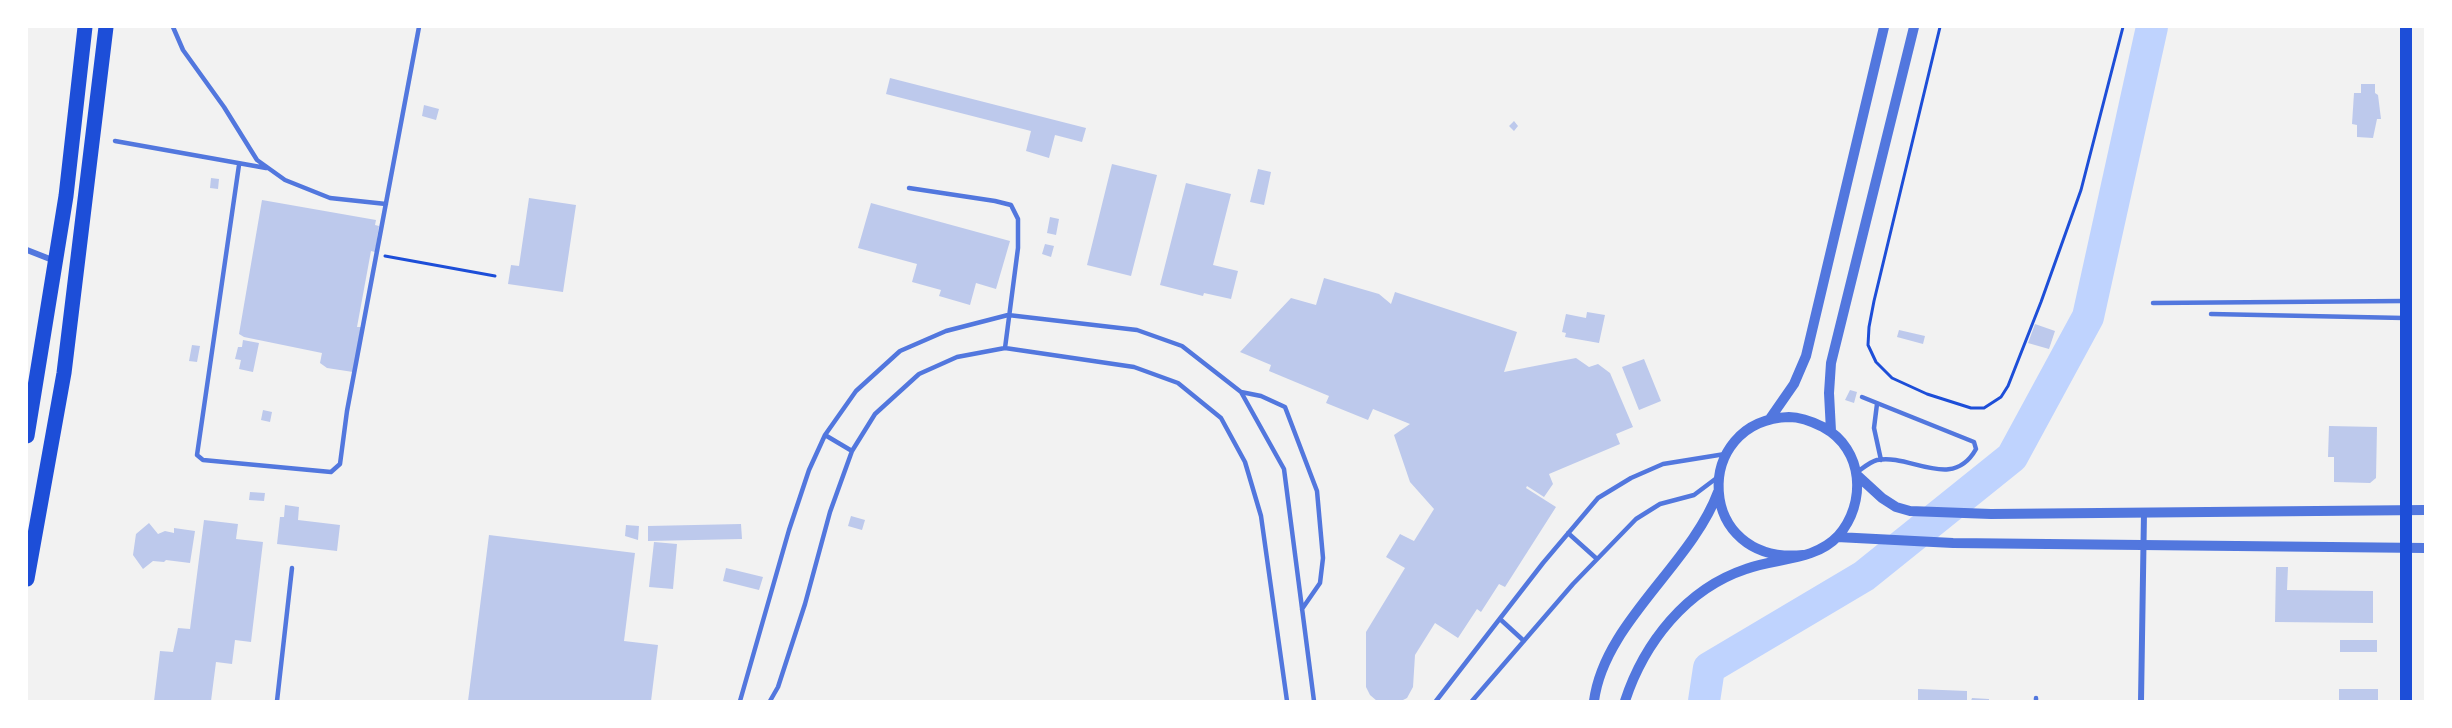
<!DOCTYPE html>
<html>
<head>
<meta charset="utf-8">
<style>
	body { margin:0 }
	#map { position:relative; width:2452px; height:728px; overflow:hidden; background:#f2f2f2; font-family:Manrope,sans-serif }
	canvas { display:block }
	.frame { position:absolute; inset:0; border:28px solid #fff; pointer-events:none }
</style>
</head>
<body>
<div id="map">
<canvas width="2452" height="728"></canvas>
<div class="frame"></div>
</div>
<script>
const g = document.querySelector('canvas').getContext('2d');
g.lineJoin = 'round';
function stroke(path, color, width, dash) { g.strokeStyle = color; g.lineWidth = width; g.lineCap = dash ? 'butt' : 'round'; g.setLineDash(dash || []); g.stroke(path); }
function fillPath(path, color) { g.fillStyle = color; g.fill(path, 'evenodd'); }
stroke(new Path2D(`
	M1704 701 1709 668 1864 576 2012 457 2088 317 2152 27`), '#bfd3fe', 32);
fillPath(new Path2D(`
	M890 78 1086 128 1082 142 1055 135 1049 158 1026 151 1031 131 886 94Z
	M2361 84H2375V93L2378 95 2381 119H2377L2373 138 2357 137V125L2352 124 2354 93H2361Z
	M424 105 439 109 436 120 422 116Z
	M1514 121 1518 126 1514 131 1509 126Z
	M1112 164 1157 175 1131 276 1087 265Z
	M1258 169 1271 172 1264 205 1250 202Z
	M211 178 219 179 218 189 210 188Z
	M1186 183 1231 194 1213 265 1238 271 1231 299 1204 293 1203 296 1160 285Z
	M529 198 576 205 563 292 508 284 511 265 519 266Z
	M262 200 376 220 375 225 379 226 375 252 371 251 357 327H361L353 372 327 368 320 363 322 353 244 337 239 334Z
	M871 203 1010 241 996 289 976 283 970 305 939 296 941 290 912 282 917 264 858 248Z
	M1050 217 1059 219 1056 235 1047 233Z
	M1045 244 1054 246 1051 257 1042 254Z
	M1324 278 1379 294 1391 304 1395 292 1517 332 1504 372 1576 358 1589 367 1598 364 1610 373 1633 427 1616 434 1620 444 1549 474 1553 484 1544 497 1527 486 1526 488 1556 507 1505 587 1499 584 1481 612 1477 609 1458 638 1435 623 1415 655 1413 687 1407 698 1401 701H1377L1370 695 1366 687V632L1405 568 1386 557 1400 534 1414 541 1434 509 1410 482 1394 435 1410 424 1373 409 1368 420 1326 403 1329 396 1269 371 1271 365 1240 352 1291 298 1316 305Z
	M1587 312 1605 315 1599 343 1565 337 1566 333 1562 332 1566 314 1586 318Z
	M2035 324 2055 331 2049 349 2028 343Z
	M1899 330 1925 336 1923 344 1897 337Z
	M243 340 259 343 253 372 239 369 241 360 235 359 238 347H242Z
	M192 345 200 346 197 362 189 361Z
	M1644 359 1661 401 1639 410 1622 367Z
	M1850 390 1857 392 1854 403 1845 400Z
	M263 410 272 412 270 422 261 420Z
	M2329 426 2377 427 2376 478 2370 483 2334 482V457H2328Z
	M250 492 265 493 264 501 249 500Z
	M285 505 299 507 298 520 340 525 337 551 277 544 280 517H284Z
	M851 516 865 520 862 530 848 526Z
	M204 520 238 524 236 539 263 542 251 642 235 640 232 664 216 662 211 701H154L160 651 173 652 178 628 190 629Z
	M149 523 158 534 165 531 174 533V528L195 531 190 563 166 560 164 562 153 561 143 569 133 555 136 534Z
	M741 524 742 539 648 541V526Z
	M626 525 639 526 638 540 625 536Z
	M489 535 635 553 624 641 658 645 651 701H468Z
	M654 542 677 544 673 589 649 587Z
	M2276 567H2288L2287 590 2373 591V623L2275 622Z
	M726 568 763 577 759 590 723 581Z
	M2340 640H2377V652H2340Z
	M1918 689 1967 691V701H1918Z
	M2339 689H2378V701H2339Z
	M1972 698 1989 699V701H1971Z`), '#bdc9ec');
stroke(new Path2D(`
	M1940 27 1874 301 1869 327 1868 345 1876 362 1892 378 1927 394 1971 408H1984L2001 397 2008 386 2041 302 2081 190 2123 27
	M385 256 495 276`), '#1d4ed8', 3);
stroke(new Path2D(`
	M173 27 183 50 224 107 257 160 285 180 330 198 386 204
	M115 141 266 168
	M239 165 197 455 203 460 331 472 340 464 347 411 419 27
	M909 188 995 201 1011 205 1018 219V248L1005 348
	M2153 303 2404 301
	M2211 314 2404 318
	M1241 392 1261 396 1285 407 1317 491 1323 558 1320 583 1302 609
	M1877 404 1874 428 1881 460
	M825 435 852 451
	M1857 472C1863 468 1870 462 1877 460 1910 453 1952 492 1976 449L1974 442 1862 397
	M1568 533 1597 559
	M1500 619 1524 641
	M2036 698V701
	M277 701 292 568
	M740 701 789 530 809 470 825 435 856 391 900 351 946 331 1008 315 1137 330 1182 346 1241 392 1284 469 1314 701
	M770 701 778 687 805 604 830 512 852 451 875 414 919 374 957 357 1005 348 1134 367 1178 383 1221 418 1245 462 1261 516 1287 701
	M1436 701 1543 563 1598 498 1631 478 1663 464 1725 454
	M1472 701 1573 584 1636 519 1660 504 1694 495 1718 477`), '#5277de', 4.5);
stroke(new Path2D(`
	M27 250 55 261
	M2141 701 2144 513`), '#5277de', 6);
stroke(new Path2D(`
	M1769 420 1794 384 1806 356 1884 27
	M1831 431 1829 393 1831 363 1914 27
	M1858 476 1882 498 1896 507 1910 511 1991 514 2425 510
	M1837 537 1953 543 2425 548
	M1594 701C1604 623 1691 565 1718 492
	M1625 701C1644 643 1686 589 1746 569 1775 558 1815 561 1838 536 1867 503 1864 449 1823 427 1813 422 1801 417 1789 417 1691 420 1695 566 1803 555`), '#5277de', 10);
stroke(new Path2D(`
	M2406 27V701`), '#1d4ed8', 12);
stroke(new Path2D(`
	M27 436 66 196 85 27
	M27 579 64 373 106 27`), '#1d4ed8', 15);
</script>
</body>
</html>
